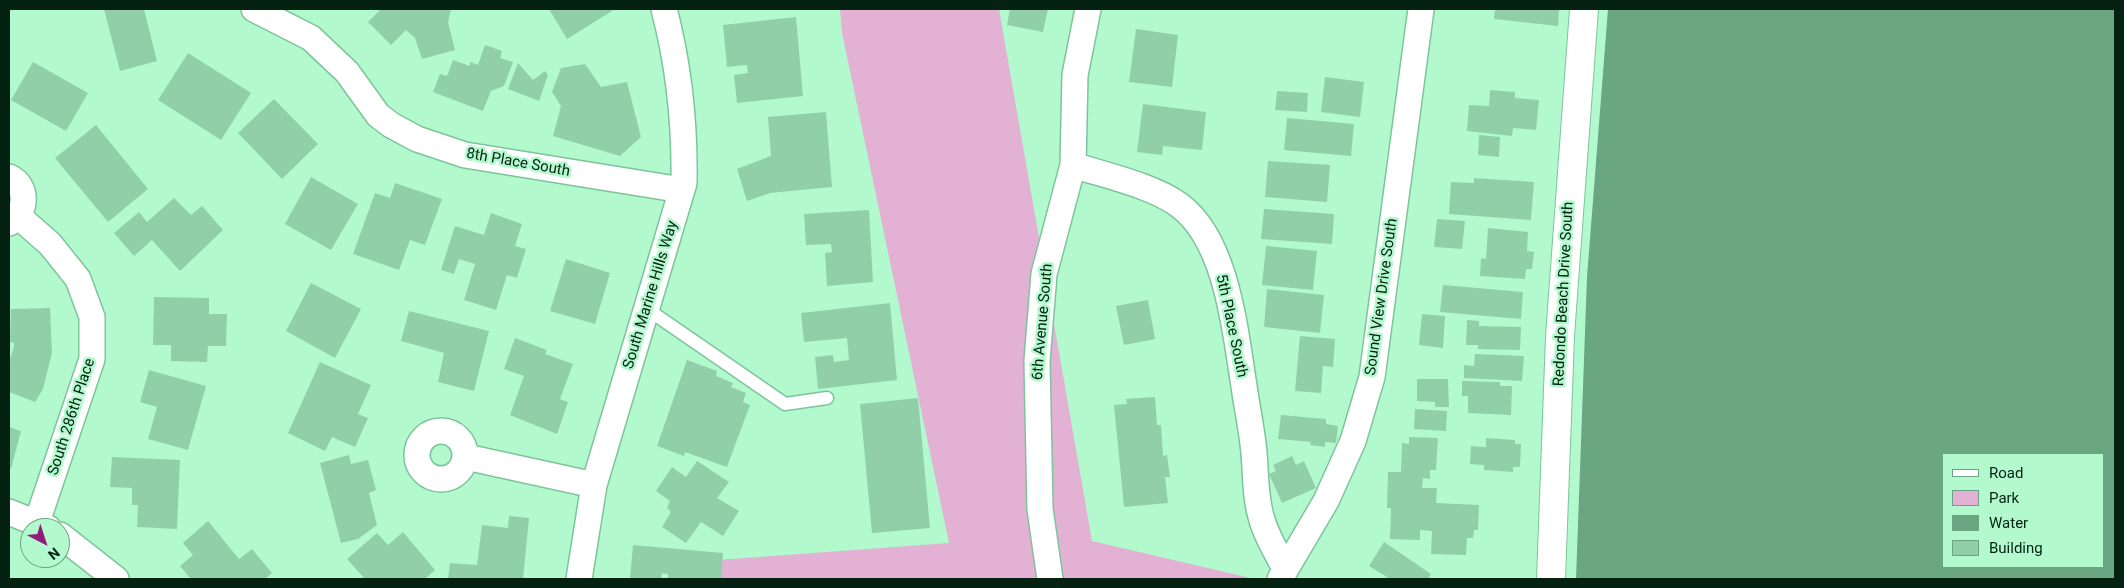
<!DOCTYPE html>
<html>
<head>
<meta charset="utf-8">
<style>
	body { margin:0 }
	#map { position:relative; width:2124px; height:588px; overflow:hidden; background:#b2face; font-family:Roboto,sans-serif }
	canvas { display:block }
	.frame { position:absolute; inset:0; border:10px solid #042112; pointer-events:none }
	.legend { position:absolute; left:1942px; top:453px; width:162px; height:115px; box-sizing:border-box; background:#b2face; border:1px solid #6ca383; margin:0; padding:6px 9px; list-style:none; font-size:15px; color:#042112 }
	.legend li { display:flex; align-items:center; gap:10px; height:25px }
	.legend b { width:25px; border:1px solid #6ca383 }
	.north { position:absolute; left:20px; top:518px; width:50px; height:50px; box-sizing:border-box; background:#b2face; border:1px solid #6ca383; border-radius:50%; rotate:140deg; font-size:14px; font-weight:700; line-height:20px; text-align:center; color:#042112 }
	.north::after { content:''; display:block; margin:auto; width:18px; height:22px; background:#911c7b; clip-path:polygon(50% 0,100% 100%,50% 72%,0 100%) }
</style>
</head>
<body>
<div id="map">
<canvas width="2124" height="588"></canvas>
<div class="frame"></div>
<ul class="legend">
<li><b style="height:6px;background:#fff"></b>Road</li>
<li><b style="height:14px;background:#e2b1d4"></b>Park</li>
<li><b style="height:14px;background:#6aa682"></b>Water</li>
<li><b style="height:14px;background:#91cfa9"></b>Building</li>
</ul>
<div class="north">N</div>
</div>
<script>
const g = document.querySelector('canvas').getContext('2d');
g.lineJoin = 'round';
function fillPath(path, color) { g.fillStyle = color; g.fill(path, 'evenodd'); }
function stroke(path, color, width, dash) { g.strokeStyle = color; g.lineWidth = width; g.lineCap = dash ? 'butt' : 'round'; g.setLineDash(dash || []); g.stroke(path); }
function drawText(font, color, halo, rows, align = 'center') {
  g.font = font + ' Roboto,sans-serif'; g.lineWidth = 5; g.setLineDash([]); g.textBaseline = 'middle'; g.strokeStyle = halo; g.fillStyle = color; for (const [text, x, y, turn = 0] of rows) {
    g.save(); g.translate(x, y); g.rotate((+turn || 0) * Math.PI / 180); g.textAlign = isNaN(turn) ? turn : align; if (halo) g.strokeText(text, 0, 0); g.fillText(text, 0, 0); g.restore();
  }
}
fillPath(new Path2D(`
	M840 9H999L1092 541 1255 579H721L718 560 949 543 842 33Z`), '#e2b1d4');
fillPath(new Path2D(`
	M1608 9H2115V579H1576L1587 277ZM1943 454H2103V567H1943Z`), '#6aa682');
fillPath(new Path2D(`
	M104 9H144L157 61 120 71Z
	M381 9H451L448 22 455 50 422 59 415 38 406 30 391 45 368 22Z
	M549 9H611L612 11 567 39Z
	M1010 9H1048L1043 32 1007 25Z
	M1495 9H1559L1558 26 1494 19Z
	M796 17 803 96 737 103 734 75 748 73 747 65 727 67 723 25Z
	M1136 29 1178 35 1172 87 1129 82Z
	M485 45 502 51 500 58 513 62 504 86 491 91 483 111 433 92 440 74 447 76 453 60 470 66V62L478 65Z
	M188 53 251 93 221 140 158 100Z
	M33 62 88 93 66 131 11 100Z
	M518 63 533 80 545 71 548 75 539 101 508 89Z
	M585 64 601 87 627 82 641 137 620 156 553 136 561 106 552 92 561 68Z
	M1325 77 1364 82 1360 117 1321 112Z
	M1490 90 1515 92V98L1539 100 1536 130 1513 128 1512 136 1467 131 1469 105 1489 106Z
	M1277 91 1308 93 1307 112 1275 110Z
	M274 99 318 144 282 179 238 133Z
	M1143 104 1206 112 1202 150 1163 146 1162 155 1137 152Z
	M826 112 832 187 770 193 747 201 737 169 771 156 768 117Z
	M1287 118 1354 124 1351 156 1284 150Z
	M96 125 148 189 108 222 55 158Z
	M1479 135 1500 137 1499 157 1478 155Z
	M1268 161 1330 165 1327 202 1265 197Z
	M311 177 358 204 331 250 285 224Z
	M1474 178 1534 182 1531 220 1449 214 1451 182 1474 183Z
	M395 183 442 199 425 245 410 240 399 270 353 254 375 193 390 198Z
	M174 198 191 215 202 206 223 230 180 271 152 240 134 256 114 233 139 212 147 222Z
	M1264 209 1334 214 1332 244 1261 239Z
	M869 210 873 282 827 286 825 253 832 252 831 244 806 245 804 214Z
	M491 213 522 224 515 246 526 249 517 278 507 275 496 310 464 300 475 264 459 259 454 274 441 270 455 226 484 235Z
	M1437 219 1465 221 1462 249 1434 247Z
	M1488 228 1528 232 1527 251 1534 252 1532 269H1526L1525 279 1480 276 1481 258 1486 259Z
	M1266 246 1317 251 1313 290 1262 285Z
	M566 259 610 273 595 324 550 311Z
	M311 283 361 309 335 358 286 331Z
	M1443 285 1523 292 1521 319 1440 312Z
	M1267 289 1324 295 1320 333 1264 327Z
	M154 297 209 298V314H227L226 346H208L207 362 171 361V345H153Z
	M1148 300 1155 339 1124 345 1116 306Z
	M890 303 897 380 818 389 815 357 833 355 834 362 849 360 847 338 804 342 801 313Z
	M50 308 52 353 43 389 35 402 9 392V362L14 347V343L10 342 11 309Z
	M409 311 489 331 474 391 438 382 444 353 401 341Z
	M1422 314 1445 316 1443 348 1419 345Z
	M1467 320 1479 321V326L1521 327 1520 350 1478 349V345H1466Z
	M1300 336 1335 339 1333 367 1323 366 1321 393 1295 391Z
	M515 338 547 350 545 354 573 364 560 399 568 402 557 434 510 415 524 376 504 369Z
	M1475 354 1524 356 1522 381 1464 378V365L1474 366Z
	M687 360 717 371 716 376 733 383 731 387 746 393 743 402 750 405 727 467 685 452 684 456 657 446Z
	M320 362 371 385 358 414 368 418 355 447 332 437 325 451 288 433Z
	M149 370 206 386 188 450 148 439 157 407 140 402Z
	M1417 379H1448L1449 407H1435V402L1417 401Z
	M1462 381 1500 382V386H1512L1511 415 1468 413V396H1462Z
	M1155 397 1157 425H1161L1163 456 1167 455 1170 477H1165L1168 503 1124 507 1114 405 1127 404 1126 399Z
	M918 398 930 528 872 533 860 404Z
	M1415 409 1447 411 1446 431 1414 429Z
	M1281 415 1326 419V424L1338 426 1336 443 1325 442V447L1310 445 1311 442 1278 439Z
	M9 427 21 431 11 469 9 468Z
	M1409 437 1438 438 1436 470H1430V479L1423 478 1422 488H1437L1436 503 1479 505 1478 530H1474L1473 538H1467L1466 555 1431 554 1432 531 1420 530V540L1390 539 1391 508H1387L1388 472H1401L1402 443 1409 444Z
	M1486 438 1515 440V444H1521L1520 467H1513V472L1484 470V465L1470 464 1471 446 1486 447Z
	M349 455 351 464 368 460 376 490 369 493 377 525 358 539 341 543 320 463Z
	M1292 456 1296 465 1304 461 1316 488 1282 503 1269 474 1276 471 1273 465Z
	M112 457 180 460 177 529 137 527 138 505H132V488L110 487Z
	M697 461 729 482 717 498 739 511 723 536 701 522 686 543 662 527 671 512 667 508 670 501 656 491 672 467 686 477Z
	M509 516 529 518 523 579H448L450 563 477 565 482 525 508 528Z
	M208 521 239 559 252 549 272 573 265 579H191L180 566 193 555 183 543Z
	M403 532 435 570 425 579H365L347 559 377 533 388 545Z
	M1384 542 1431 574 1428 579H1390L1369 566Z
	M633 545 723 553 721 579H668V574L662 573 661 579H630Z`), '#91cfa9');
const service = new Path2D(`
	M647 309 785 404 827 398`);
const minor = new Path2D(`
	M254 9 311 38 347 72 378 115 391 125 417 139 465 155 682 190
	M1073 165C1104 175 1154 186 1179 205 1227 240 1235 330 1244 386 1247 408 1252 430 1254 453 1256 476 1255 498 1262 520 1267 537 1276 552 1285 568
	M9 177C29 186 27 213 9 223
	M18 216 50 244 78 279 92 317V359L37 522
	M417 455a24 24 0 1 1 48 0a24 24 0 1 1-48 0Z
	M466 457 594 485
	M9 512 48 528
	M60 535 116 579
	M579 579 594 485 684 183C685 124 679 66 664 9
	M1050 579 1040 509 1037 361 1044 274 1073 165 1075 75 1088 9
	M1280 579 1326 501 1353 441 1372 377 1421 9`);
const tertiary = new Path2D(`
	M1551 579 1560 336 1584 9`);
stroke(service, '#7ec49b', 15);
stroke(minor, '#7ec49b', 28);
stroke(tertiary, '#7ec49b', 30);
stroke(service, '#fff', 12);
stroke(minor, '#fff', 25);
stroke(tertiary, '#fff', 28);
drawText('15px', '#042112', '#b2face', [
	["8th Place South",518,163,10],
	["Redondo Beach Drive South",1564,294,-87],
	["South Marine Hills Way",651,295,-73],
	["Sound View Drive South",1382,297,-82],
	["6th Avenue South",1043,322,-85],
	["5th Place South",1231,326,78],
	["South 286th Place",72,417,-72]
]);
</script>
</body>
</html>
